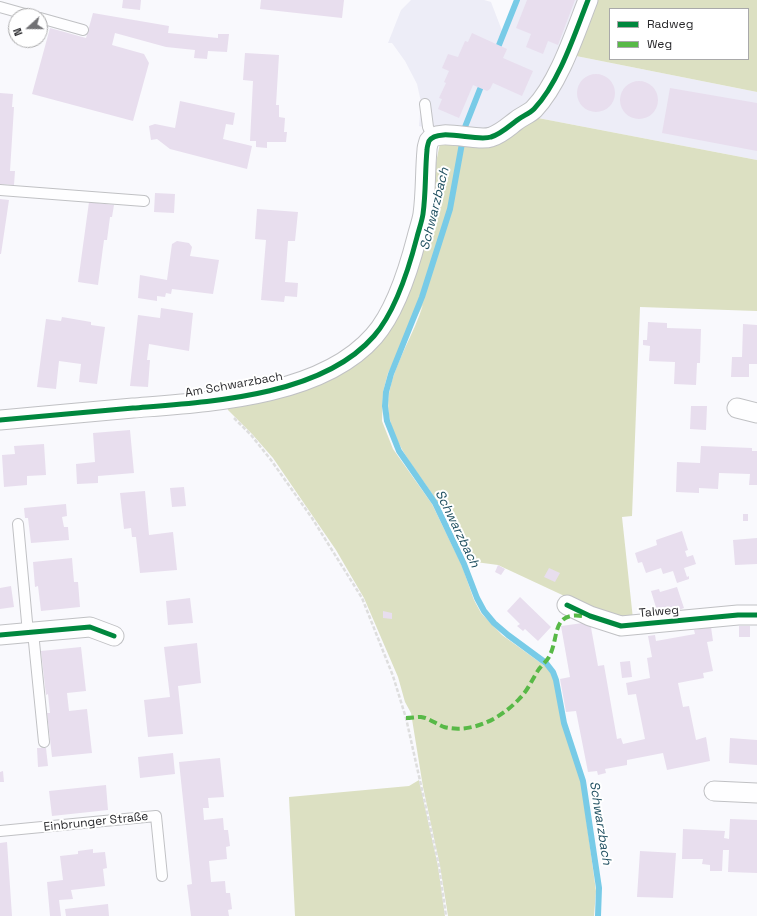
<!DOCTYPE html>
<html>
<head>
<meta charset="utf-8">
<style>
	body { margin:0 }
	#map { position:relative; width:757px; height:916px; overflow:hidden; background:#f9f9fd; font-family:"Space Grotesk",sans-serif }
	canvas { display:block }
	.legend { position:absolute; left:609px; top:8px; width:140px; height:52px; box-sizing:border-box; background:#fff; border:1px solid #a9a9aa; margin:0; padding:5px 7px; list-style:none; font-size:12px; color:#28282b }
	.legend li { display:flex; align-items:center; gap:8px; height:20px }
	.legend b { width:20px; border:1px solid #a9a9aa }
	.north { position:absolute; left:8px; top:8px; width:40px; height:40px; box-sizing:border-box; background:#fff; border:1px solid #a9a9aa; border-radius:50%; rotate:249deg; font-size:11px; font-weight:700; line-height:16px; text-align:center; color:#28282b }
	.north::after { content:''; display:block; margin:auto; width:14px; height:18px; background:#717174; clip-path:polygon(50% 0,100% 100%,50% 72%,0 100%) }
</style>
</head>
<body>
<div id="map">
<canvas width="757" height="916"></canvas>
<ul class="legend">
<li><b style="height:5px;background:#00873e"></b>Radweg</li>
<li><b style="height:5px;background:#58b947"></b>Weg</li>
</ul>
<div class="north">N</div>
</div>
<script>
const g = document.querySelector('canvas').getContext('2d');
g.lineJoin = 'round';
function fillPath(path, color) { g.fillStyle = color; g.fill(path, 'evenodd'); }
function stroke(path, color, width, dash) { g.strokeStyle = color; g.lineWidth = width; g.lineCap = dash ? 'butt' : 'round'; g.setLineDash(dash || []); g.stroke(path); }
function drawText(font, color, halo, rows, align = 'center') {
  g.font = font + ' "Space Grotesk",sans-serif'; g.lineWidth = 4; g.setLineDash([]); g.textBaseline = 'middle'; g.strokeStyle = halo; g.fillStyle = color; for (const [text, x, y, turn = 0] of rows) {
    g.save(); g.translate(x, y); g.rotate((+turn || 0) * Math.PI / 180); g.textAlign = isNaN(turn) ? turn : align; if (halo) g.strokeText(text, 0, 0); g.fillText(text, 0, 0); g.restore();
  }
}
fillPath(new Path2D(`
	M411 0H484L491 2 504 36 519 0H586L571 55 757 92V160L538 118 484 138 448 134 419 126 421 102 417 84 405 61 392 43H388L401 10Z`), '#ededf7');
fillPath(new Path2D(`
	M592 0H757V92L571 55ZM610 9H748V59H610Z
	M538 118 757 160V311L640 307 632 516 622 517 633 619 618 621 498 565 468 561C458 541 449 520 437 501 417 469 382 435 389 393 395 362 414 334 423 305L388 373 383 392 382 421 393 449 432 504 462 566 474 600 481 613 502 635 545 666 550 671 554 680 563 724 581 781 596 891 594 916H448L440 866 423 787 411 713 405 702 398 677 364 598 336 550 273 458 252 434 228 410 227 401 346 370 414 271 440 143Z
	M419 780 438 866 445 916H295L289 797 409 786Z`), '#dce0c2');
stroke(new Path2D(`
	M499 45 517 0
	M480 89 465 127 450 209 422 297 391 374 386 392 385 406 387 421 399 451 435 503 464 564 477 598 484 611 494 623 508 635 546 663 553 672 556 680 564 723 583 781 599 888 598 916`), '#78cbe7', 6);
fillPath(new Path2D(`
	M123 0H141L140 10 122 8Z
	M261 0H344L342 18 260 9Z
	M527 0H575L558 45 548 41 543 54 526 47 531 34 516 28Z
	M93 13 169 26 168 33 218 38V34H229L227 52 208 51 207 59 194 58 195 50 166 47 115 33 112 45 144 54 149 63 133 121 32 94 50 28 86 38Z
	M472 33 507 49 503 58 533 71 522 96 493 83 490 89 487 91 473 85 459 118 438 109 442 99 439 98 446 83 444 82 449 71 442 68 448 54 458 57 465 41 468 42Z
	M245 53 279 55 276 105H279V117L285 118 284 132H287L286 142H267V148L256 147V141H250L253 81 243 80Z
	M577 93a19 19 0 1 1 38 0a19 19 0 1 1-38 0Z
	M620 100a19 19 0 1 1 38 0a19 19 0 1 1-38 0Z
	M670 88 757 103V151L662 133Z
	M0 93 13 94 12 107H14L10 171H15L14 185 0 184Z
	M180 101 235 113 233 125 226 124 223 139 252 146 247 169 170 149 157 139 151 140 149 126 155 124 175 128Z
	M155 193 175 194 174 213 154 212Z
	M0 199 9 200 1 254H0Z
	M89 202 114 205 112 217H110L107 240H104L98 285 78 282Z
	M257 209 298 212 295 241H288L285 282 298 283 297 297 285 296 284 302 261 300 266 240 255 239Z
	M177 241 189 243 192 247 190 256 219 260 213 294 172 289 171 294 166 293 165 297 157 296V301L138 298 140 275 167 280 172 244Z
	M161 308 193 313 189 351 149 344 147 360H150L148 387 130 386 138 315 160 318Z
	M62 317 91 322V325L105 327 97 384 79 382 81 364 59 361 56 389 37 387 46 319 61 321Z
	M648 322 667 323V328L701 329 700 363H697L696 385 674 384 675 362 649 361 650 346 643 345V340H647Z
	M743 324 757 325V364H749V377H731L732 357H742Z
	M691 406H707L706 430 690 429Z
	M130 430 134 473 98 476V483L77 484 76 464 95 462 93 433Z
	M44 444 46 475 27 476V485L4 487 2 455 15 454 14 446Z
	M701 446 752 448V451H757V485H749L750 474 719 473 718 489 699 488V493L676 492 677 462 700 463Z
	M184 487 186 506 172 507 170 488Z
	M145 491 149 535 173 532 177 570 140 573 136 537H132L131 528 124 529 120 493Z
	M66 504 67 516 62 517 64 527H68L69 540 31 543 28 518H25L24 508Z
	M743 514H748V521H743Z
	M682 531 688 550 685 551 687 557 693 555 696 564 684 568 687 577 689 576V579L677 583 673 571 663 574 661 568 646 573 642 562 638 563 635 553 657 545 656 540Z
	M757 538V564L735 565 733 540Z
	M72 558 74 582H78L80 607 41 611 38 586 35 587 33 562Z
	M498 565 505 569 501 575 495 572Z
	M549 568 560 573 555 582 544 577Z
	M11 586 14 607 0 609V588Z
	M677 587 684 608 674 612 673 609 658 614 651 591 659 589 660 592Z
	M520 597 551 627 538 641 525 629 523 631 517 626 520 624 507 611Z
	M190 598 193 623 168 625 166 601Z
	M383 611 392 613V619L383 618Z
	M590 622 598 666 604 665 617 739 621 738 623 744 645 739 636 694 628 695 626 683 650 678 647 658 652 657 648 636 655 635 656 641 695 634 694 630 711 627 713 641 707 642 713 671 703 673 704 678 678 683 683 707 689 706 696 740 706 737 710 761 667 770 663 753 627 760V765L605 769 606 773 598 775 597 771 588 772 576 711 566 712 560 679 570 677 561 626Z
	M739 626H750V637H739Z
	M197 643 201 683 178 686 183 734 148 737 144 700 170 697 164 647Z
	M81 647 86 691 67 693 69 711 87 709 92 753 52 757 47 713H50L48 694 46 695 41 651Z
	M630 661 632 677 622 678 620 662Z
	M730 738 757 740V765L729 763Z
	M37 748H46L48 766 38 767Z
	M173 753 175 774 140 778 138 757Z
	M220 758 224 797 208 798 209 808H203L204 820 223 818 224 830H228L230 846 226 847 227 859 209 861 211 882 225 881 226 893H230L232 909 228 910 229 916H191L187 885 192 884 179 762Z
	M3 771 4 782H0V772Z
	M106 785 108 810 52 816 49 791Z
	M730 819 757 820V873L728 872 729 850H723L722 871H710V865L702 864 703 859H682L683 829 725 831 724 838 729 839Z
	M7 842 12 916H0V843Z
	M93 849V853L105 852 107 868 103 869 105 886 71 890 73 899 59 900 61 916H50L47 882 63 880 60 856 78 854V851Z
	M640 851 676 853 673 898 637 897Z
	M108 904 109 916H66L65 909Z`), '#e8deee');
const lane = new Path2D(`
	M0 7 32 16
	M40 18 83 30
	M425 104 428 127 433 138
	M0 190 144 201
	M18 524 28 633
	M33 632 44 742
	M0 831 156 816 162 876`);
const street = new Path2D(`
	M737 408 757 413
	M0 420C44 416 89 412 133 408 208 402 321 397 374 336 395 312 409 268 417 237 419 229 422 221 423 214 426 193 425 171 427 150 427 147 428 144 429 141 438 127 476 142 491 137 501 134 508 127 516 121 522 116 529 114 534 109 559 83 575 33 588 0
	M567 605 590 616 621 626 738 615H757
	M0 635 90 627 114 636
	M714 791 757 793`);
stroke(lane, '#c0c1c4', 12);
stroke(street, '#c0c1c4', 21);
stroke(new Path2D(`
	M234 418 251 435 271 460 312 518 362 598 393 676 406 718 439 866 446 916`), '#dedede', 2.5, [4, 2]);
stroke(lane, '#fefeff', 10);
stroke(street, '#fefeff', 19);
stroke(new Path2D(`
	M406 718C411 718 416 717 421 717 429 718 436 724 444 727 472 734 502 718 520 698 528 690 533 678 539 669 542 665 548 660 550 655 559 636 552 612 582 616`), '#58b947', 4, [8, 4]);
stroke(new Path2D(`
	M0 420C44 416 89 412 133 408 208 402 321 397 374 336 395 312 409 268 417 237 419 229 422 221 423 214 426 193 425 171 427 150 427 147 428 144 429 141 438 127 476 142 491 137 501 134 508 127 516 121 522 116 529 114 534 109 559 83 575 33 588 0
	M567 605 590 616 621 626 738 615H757
	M0 635 90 627 114 636`), '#00873e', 5);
drawText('12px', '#28282b', '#fff', [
	["Am Schwarzbach",234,385,-10],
	["Talweg",659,612,-5],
	["Einbrunger Straße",96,822,-6]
]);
drawText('italic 13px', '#205061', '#fff', [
	["Schwarzbach",435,209,-76],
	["Schwarzbach",457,529,64],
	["Schwarzbach",600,823,81]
]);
</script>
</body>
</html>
